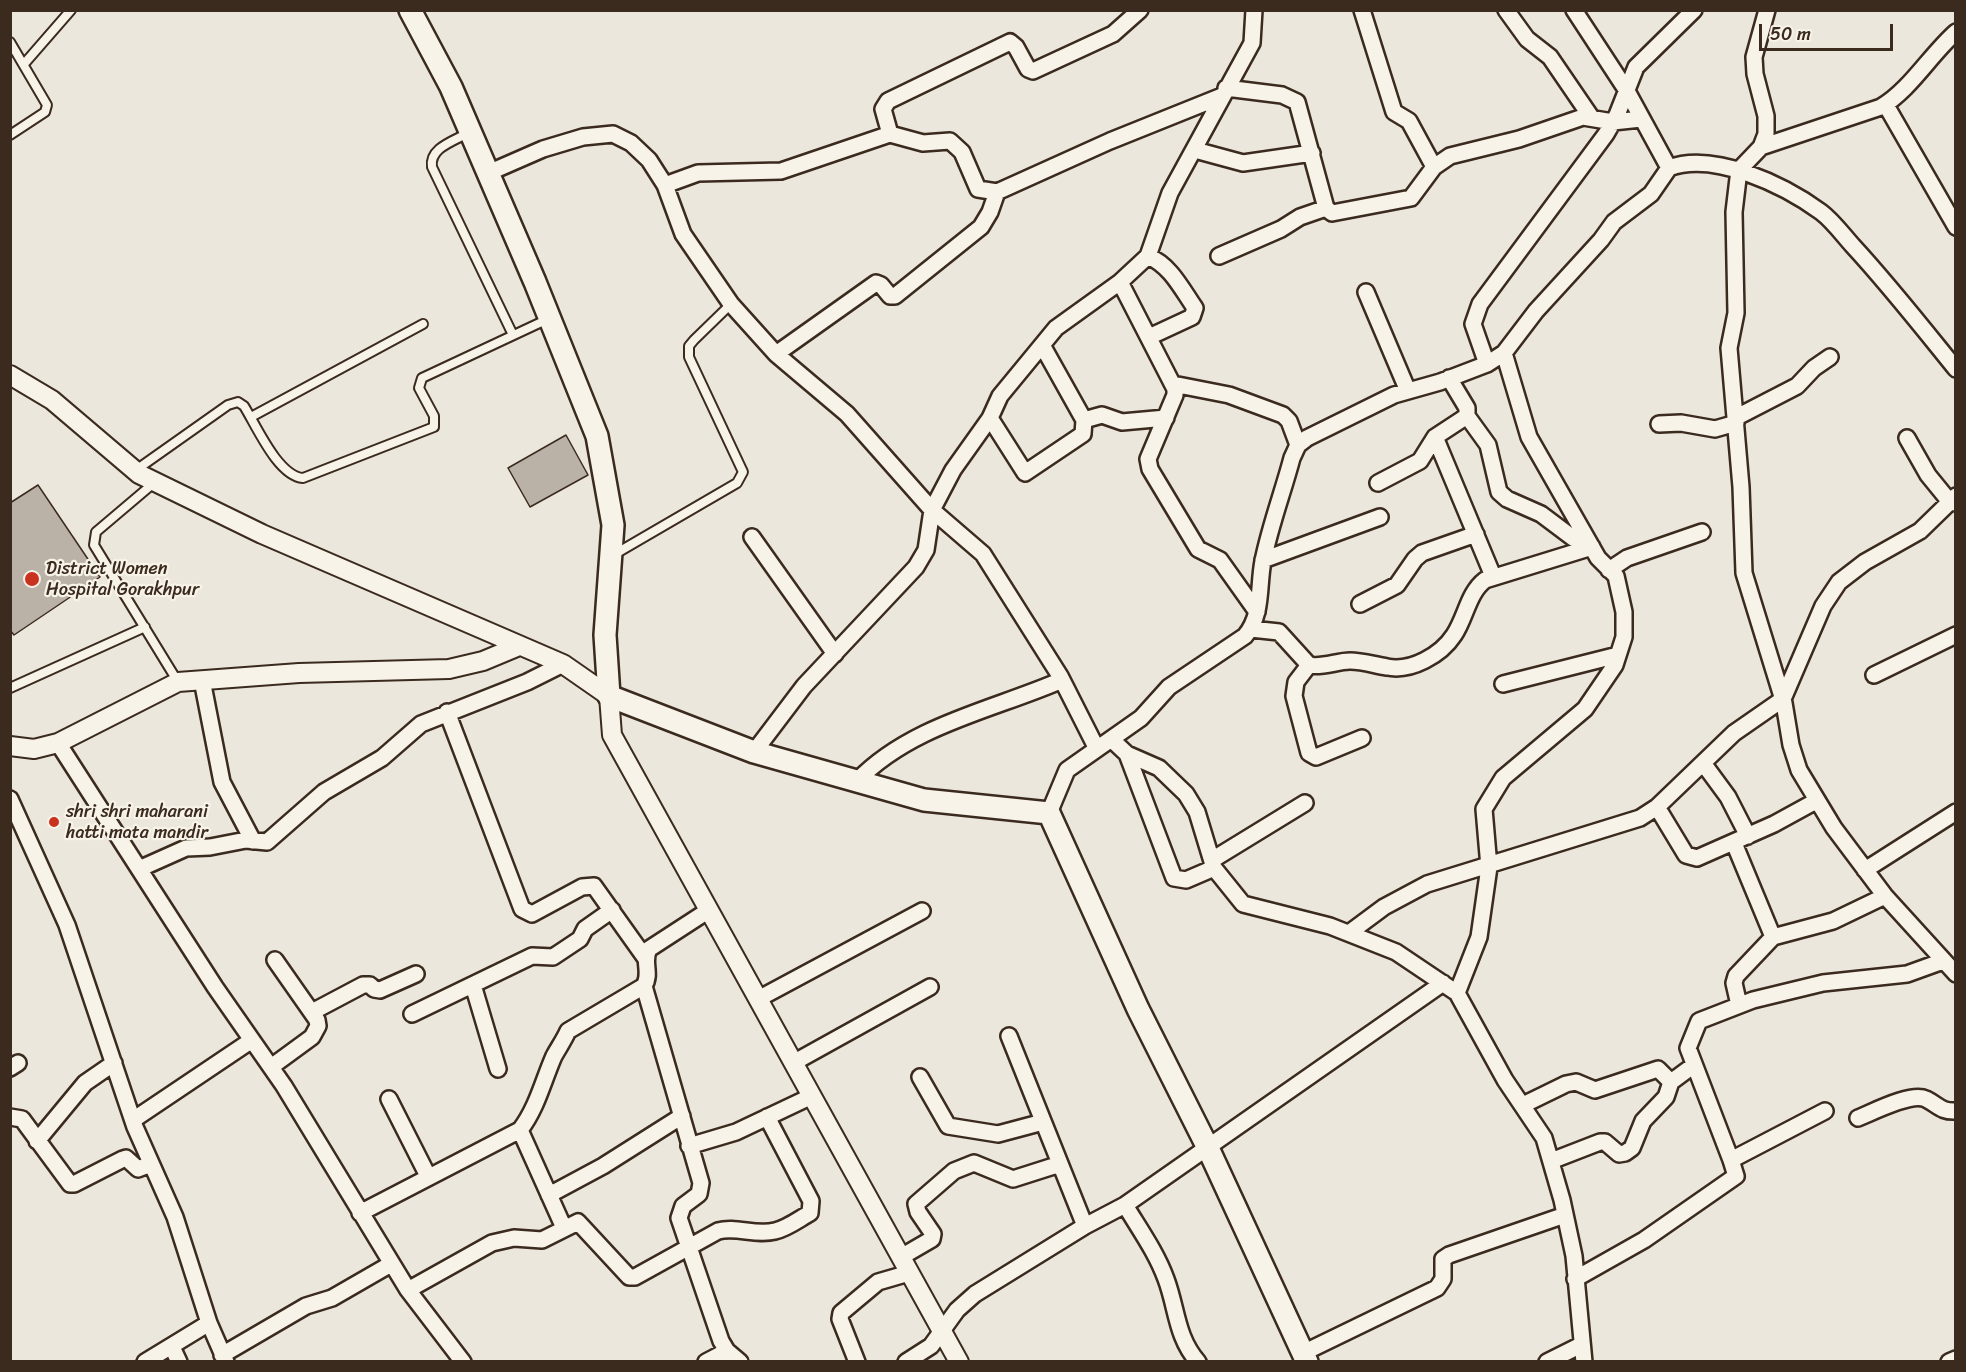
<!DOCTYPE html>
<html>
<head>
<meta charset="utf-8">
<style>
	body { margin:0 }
	#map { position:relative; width:1966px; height:1372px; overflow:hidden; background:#ece7dc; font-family:Sriracha,sans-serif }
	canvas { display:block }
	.frame { position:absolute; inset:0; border:12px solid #3b2a1e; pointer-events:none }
	.scale { position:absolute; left:1759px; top:24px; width:134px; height:27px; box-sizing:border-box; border:3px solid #3b2a1e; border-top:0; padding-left:8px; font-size:18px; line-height:21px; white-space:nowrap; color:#3b2a1e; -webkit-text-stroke:4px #f7f3e8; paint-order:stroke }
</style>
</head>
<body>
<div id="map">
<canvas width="1966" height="1372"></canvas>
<div class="frame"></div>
<div class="scale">50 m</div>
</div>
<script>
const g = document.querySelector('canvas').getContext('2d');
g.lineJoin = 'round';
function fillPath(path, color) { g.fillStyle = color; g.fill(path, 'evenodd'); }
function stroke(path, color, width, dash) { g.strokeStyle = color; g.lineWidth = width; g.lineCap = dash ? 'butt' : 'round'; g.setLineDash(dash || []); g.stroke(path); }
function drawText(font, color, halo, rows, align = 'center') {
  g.font = font + ' Sriracha,sans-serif'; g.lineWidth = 4.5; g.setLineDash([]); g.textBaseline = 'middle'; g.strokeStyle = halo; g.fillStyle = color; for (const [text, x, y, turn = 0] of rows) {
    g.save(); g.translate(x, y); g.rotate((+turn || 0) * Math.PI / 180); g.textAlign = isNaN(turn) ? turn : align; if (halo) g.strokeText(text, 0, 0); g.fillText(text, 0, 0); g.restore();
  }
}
const building = new Path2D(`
	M566 435 588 475 530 507 508 468Z
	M38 485 100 577 14 635 10 630V503Z`);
fillPath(building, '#bab2a7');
stroke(building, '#3b2a1e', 1.5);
const service = new Path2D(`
	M10 42 47 105 45 112 10 135
	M24 64 71 10
	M468 133C454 141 429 148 432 167L513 335
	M251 417 423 324
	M136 470 228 405 238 402 244 406C257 427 278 476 303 478L434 427V416L419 388 422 378 548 319
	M155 482 96 532 94 545 178 682
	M615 554 737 483 743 472 689 357V346L694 340 731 304
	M10 688 145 627`);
const minor = new Path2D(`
	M1362 10 1394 112 1409 121 1434 167
	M1506 10 1527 39 1550 57 1591 117
	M1574 10 1627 91 1669 168
	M1767 10 1754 57 1755 74 1766 116V134L1761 147 1739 170 1734 212 1736 313 1729 348 1741 487 1744 573 1784 703 1791 745 1799 770 1834 828 1885 896 1956 974
	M1226 88 1282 95 1297 102 1326 208 1332 213 1411 198 1434 167 1450 156 1519 139 1583 117 1613 122 1641 119
	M1881 107C1910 90 1930 55 1956 32
	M890 134 883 109 888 101 1010 42 1016 47 1028 69 1033 71 1113 34 1140 10
	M1761 147 1881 107H1887L1956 227
	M1195 150 1243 163 1312 153
	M488 173 543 149 583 137 613 134 631 143 649 160 665 185 683 234 731 304 776 354 847 414 932 510 983 554 1060 676 1097 749
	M665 185 698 173 781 171 890 134 923 143 950 141 962 152 978 189 997 192 1110 141 1222 96
	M1148 256C1171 266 1181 288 1195 308L1192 317 1149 337
	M1219 256 1281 229 1300 217 1326 208
	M1120 282 1175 389V395L1148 459 1150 469 1198 549 1220 560 1257 612
	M1366 292 1408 391
	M776 354 876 283 881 285 890 296H895L981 227 990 212 997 192
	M1487 364 1473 324 1480 304 1606 134 1617 115 1636 67 1694 10
	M1173 384 1229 395 1283 415 1289 421 1298 445
	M1467 416 1488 445 1499 492 1507 499 1541 514 1573 538 1592 547
	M990 418 1025 473 1083 434 1084 420 1042 345
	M1735 418 1797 386 1814 368 1830 357
	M1084 420 1102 415 1122 422 1166 418
	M1659 424 1681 423 1715 429 1736 423
	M1435 437 1493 576
	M1907 438 1928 475 1950 502 1956 503
	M1378 483 1420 461 1435 437 1467 416V408L1449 378
	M752 537 835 654
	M1263 560 1380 517
	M1609 570 1627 558 1702 532
	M1360 604 1397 585 1415 559 1422 553 1476 534
	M1251 629 1279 632 1309 665C1322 668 1337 661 1350 661 1363 661 1374 665 1387 667 1411 672 1441 655 1454 635 1466 617 1468 593 1485 580L1592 547
	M1309 665 1296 682 1294 696 1309 753 1316 757 1362 738
	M1874 675 1956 635
	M202 680 222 782 253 841
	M1503 684 1618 655
	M447 712 522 909 532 914 582 887 594 886 646 959
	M1111 739 1127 754 1159 768 1186 794 1197 812 1214 868 1243 904 1330 926 1396 952 1457 993 1505 1080 1544 1138 1562 1200 1574 1256 1584 1362
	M58 743 215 987 284 1086 408 1290 463 1362
	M754 752 804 686 916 567 926 550 932 510 953 470 990 418 1000 396 1056 328 1120 282 1148 256 1170 193 1252 43 1254 10
	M1127 754 1174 878 1186 880 1214 868
	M1703 763 1728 797 1748 836
	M857 781C911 725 993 710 1062 680
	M10 799 67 925 135 1127 175 1217 209 1323 226 1362
	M1657 807 1686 855 1697 858 1774 824 1816 801
	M1049 813 1067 770 1141 718 1169 687 1245 636C1263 615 1258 586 1263 561 1270 526 1283 492 1292 458L1298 445 1307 438 1394 395 1440 382 1487 364 1504 353 1536 311 1601 240 1614 222 1651 194 1669 168C1714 151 1784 185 1821 212 1833 221 1843 235 1853 246 1889 285 1922 327 1956 369
	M1734 843 1773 937 1833 921 1885 896
	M1212 860 1305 803
	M139 869 186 848 210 847 246 840 267 842 324 792 382 758 421 724 527 682 563 664
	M1865 870 1956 812
	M1349 933 1384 907 1427 884 1640 818 1657 807 1734 733 1783 699 1823 606 1839 582 1865 562 1920 531 1956 496
	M473 985 498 1069
	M644 986 701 1183 699 1194 683 1206 679 1218 721 1341 727 1351 740 1362
	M1457 993 1479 937 1489 867 1484 809 1503 778 1585 709 1615 665 1624 637V612L1616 576 1598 558 1529 437 1504 353
	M758 999 922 911
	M1739 1005 1734 983 1736 976 1773 937
	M312 1012 363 985H370L374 989 380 990 416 974
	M412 1014 532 956 553 957 580 939 585 929 612 910
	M1009 1036 1085 1226
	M793 1063 930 987
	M271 1067 312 1037 318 1026 317 1020 275 960
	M10 1068 18 1063
	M920 1077 948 1126 998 1134 1043 1122
	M389 1099 428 1176
	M1523 1105 1566 1084 1576 1082 1595 1090 1658 1069 1671 1082
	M10 1117 22 1119 70 1184H74L123 1159 126 1158 138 1169 151 1164
	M1858 1118C1873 1112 1911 1092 1926 1099 1938 1105 1941 1112 1956 1111
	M133 1120 252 1040
	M520 1130 564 1228
	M37 1141 85 1083 114 1063
	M689 1146 736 1132 812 1096
	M1731 1160 1688 1048 1699 1021 1753 1000 1823 983 1907 974 1943 961
	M1551 1161 1600 1142H1605L1619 1154 1625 1153 1632 1148 1643 1121 1666 1097 1671 1082 1694 1065
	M549 1195 603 1166 682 1116
	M1125 1205C1140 1230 1156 1252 1166 1279 1177 1308 1176 1337 1198 1362
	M360 1213 520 1130C537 1108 543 1081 554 1056 559 1047 564 1040 568 1031L644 986C652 973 642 962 649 949L709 910
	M901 1257 932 1239 933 1234 918 1212 916 1204 954 1171 974 1163 1013 1179 1060 1164
	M1575 1279 1644 1240 1736 1176 1731 1160 1825 1111
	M408 1290 492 1243 514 1238 542 1240 578 1222 629 1277H635L718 1231C736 1226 756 1236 775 1231 788 1228 799 1219 810 1213L811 1201 767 1117
	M172 1347 179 1362
	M1303 1353 1437 1288 1443 1279V1259L1449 1255 1565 1215
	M222 1355 306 1306 332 1298 391 1264
	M145 1362 209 1323
	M706 1362 727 1351
	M857 1362 840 1319 841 1313 878 1282 909 1273
	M906 1362 931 1346 957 1310 975 1294 1085 1226 1125 1205 1443 983
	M1547 1362 1581 1345
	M1949 1362 1956 1359`);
const tertiary = new Path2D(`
	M10 375 52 400 139 474 262 534 563 664 609 696 612 735 959 1362
	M10 746 34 749 58 743 178 682 299 673 449 669 483 661 519 646`);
const secondary = new Path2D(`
	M410 10 451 87 535 282 597 436 613 525 605 635 609 696 754 752 924 800 1049 813 1138 1009 1207 1146 1307 1362`);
stroke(service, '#3b2a1e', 12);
stroke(minor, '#3b2a1e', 20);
stroke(tertiary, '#3b2a1e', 22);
stroke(secondary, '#3b2a1e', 26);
stroke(service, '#f7f3e8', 8);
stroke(minor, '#f7f3e8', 15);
stroke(tertiary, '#f7f3e8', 18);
stroke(secondary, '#f7f3e8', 21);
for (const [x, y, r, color] of [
	[32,579,8,"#c8321e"],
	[54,822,6,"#c8321e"]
]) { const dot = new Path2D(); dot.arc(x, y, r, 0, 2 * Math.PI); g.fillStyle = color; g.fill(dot); stroke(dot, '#f7f3e8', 2); }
drawText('18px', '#3b2a1e', '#f7f3e8', [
	["District Women",46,569],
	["Hospital Gorakhpur",46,590],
	["shri shri maharani",66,812],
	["hatti mata mandir",66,833]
], 'left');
</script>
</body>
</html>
